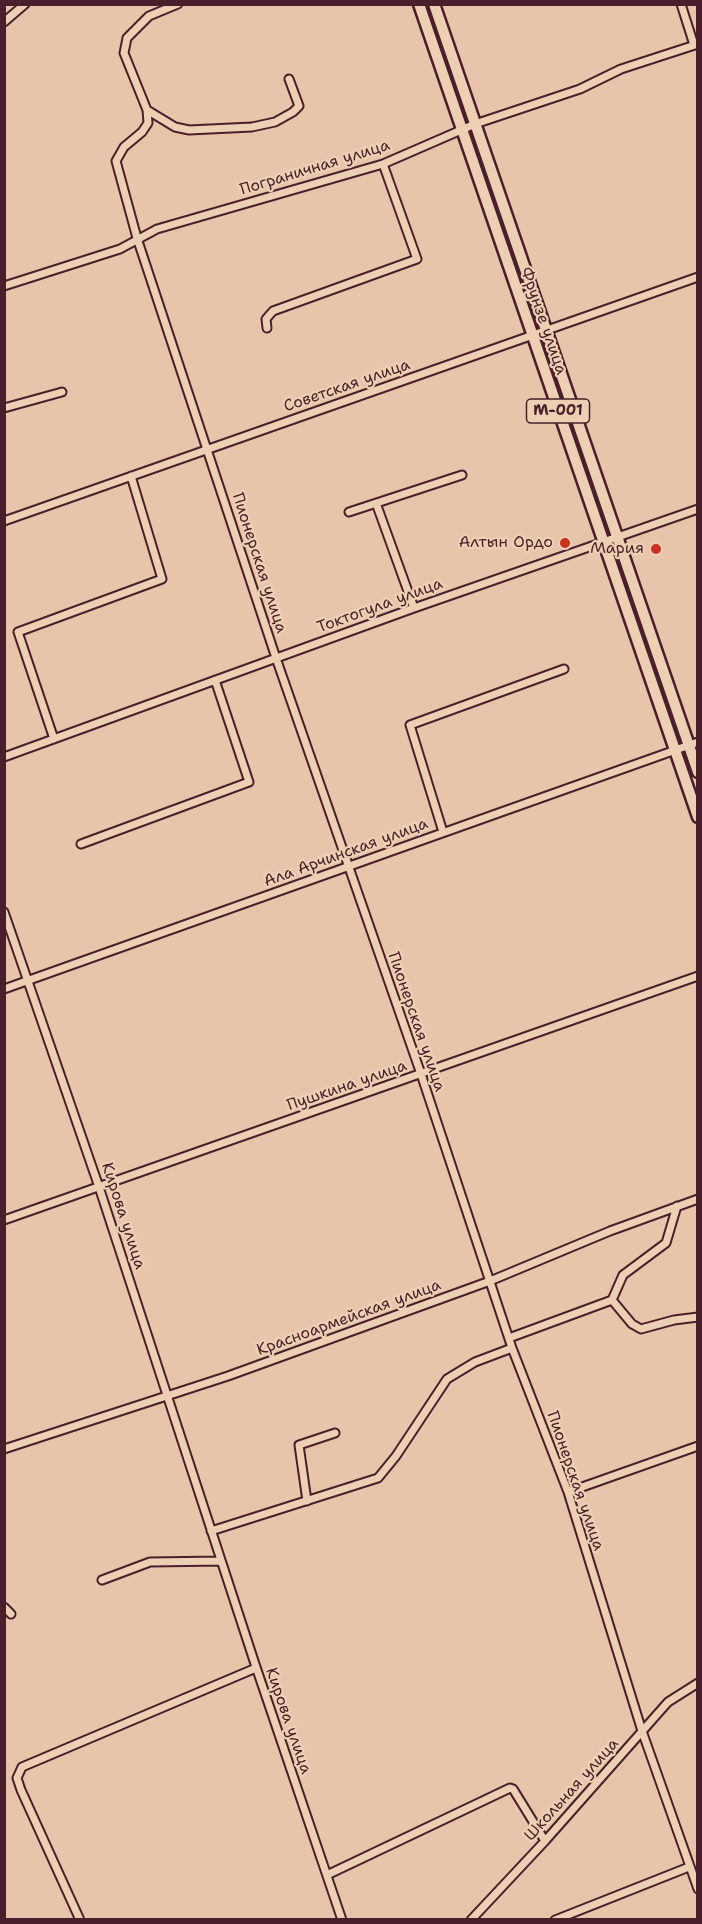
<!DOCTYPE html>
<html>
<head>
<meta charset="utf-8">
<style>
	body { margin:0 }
	#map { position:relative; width:702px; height:1924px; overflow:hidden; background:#e8c4aa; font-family:"Shantell Sans",sans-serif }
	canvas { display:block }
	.frame { position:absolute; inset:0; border:6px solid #4a1f2b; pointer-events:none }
</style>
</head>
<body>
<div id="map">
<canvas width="702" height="1924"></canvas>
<div class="frame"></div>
</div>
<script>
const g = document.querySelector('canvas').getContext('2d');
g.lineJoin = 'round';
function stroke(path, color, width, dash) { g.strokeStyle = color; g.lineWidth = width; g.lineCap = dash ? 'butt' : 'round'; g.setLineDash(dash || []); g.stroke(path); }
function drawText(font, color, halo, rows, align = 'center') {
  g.font = font + ' "Shantell Sans",sans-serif'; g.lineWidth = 4.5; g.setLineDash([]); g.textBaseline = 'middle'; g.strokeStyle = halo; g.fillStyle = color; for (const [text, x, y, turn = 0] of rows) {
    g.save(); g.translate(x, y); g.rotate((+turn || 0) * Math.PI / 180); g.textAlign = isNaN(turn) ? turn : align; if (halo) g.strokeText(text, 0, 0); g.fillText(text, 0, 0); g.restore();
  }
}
const street = new Path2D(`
	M178 4 149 16 127 38 124 53 147 110 175 127 189 130 252 127 275 122 293 112 299 106 289 79
	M681 4 694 45
	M4 22 25 4
	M147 110 148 123 142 132 124 147 116 161 137 238 276 658 421 1074 512 1348 568 1492 642 1731 698 1889
	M4 286 120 249 157 229 383 164 475 124 580 89 621 69 698 44
	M267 328 266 319 273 311 417 259 383 164
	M4 408 62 392
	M376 503 414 608
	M349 512 462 475
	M4 521 698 277
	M54 739 18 632 162 579 131 476
	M4 757 414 608 698 509
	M443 832 410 725 564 669
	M81 844 249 782 215 680
	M4 912 99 1187 255 1664 342 1920
	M4 989 698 742
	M4 1220 698 976
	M612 1300 632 1324 641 1329 674 1320 698 1317
	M509 1338 612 1300 623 1275 666 1243 677 1206
	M4 1449 228 1376 490 1281 610 1231 698 1199
	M568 1492 698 1446
	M307 1501 299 1445 335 1433
	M211 1531 378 1478 396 1456 447 1379 475 1362 512 1348
	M102 1580 150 1562 221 1561
	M4 1607 11 1614
	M327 1875 510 1788 513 1789 545 1841
	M80 1920 21 1790 17 1778 22 1767 256 1668
	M471 1920 545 1841 668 1702 698 1683
	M555 1920 689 1867`);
const primary = new Path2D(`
	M419 4 698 817
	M434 4 698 772`);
stroke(street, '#4a1f2b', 11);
stroke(primary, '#4a1f2b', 15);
stroke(street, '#edd0b4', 7);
stroke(primary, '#edd0b4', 10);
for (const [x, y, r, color] of [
	[565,543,6,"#c8321e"],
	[656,549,6,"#c8321e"]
]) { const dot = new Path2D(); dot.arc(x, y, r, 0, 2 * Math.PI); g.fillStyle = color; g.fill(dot); stroke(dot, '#edd0b4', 2); }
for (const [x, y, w] of [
	[558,411,63]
]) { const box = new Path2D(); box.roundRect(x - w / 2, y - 12, w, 24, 4.5); g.fillStyle = '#edd0b4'; g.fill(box); stroke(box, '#4a1f2b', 1.5); }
drawText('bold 15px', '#4a1f2b', null, [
	["M-001",558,411]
]);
drawText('16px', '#4a1f2b', '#edd0b4', [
	["Пограничная улица",315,168,-17],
	["Фрунзе улица",543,321,71],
	["Советская улица",347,386,-19],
	["Пионерская улица",259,563,72],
	["Токтогула улица",380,606,-20],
	["Ала Арчинская улица",346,853,-20],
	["Пионерская улица",416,1022,71],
	["Пушкина улица",347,1086,-19],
	["Кирова улица",123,1216,72],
	["Красноармейская улица",349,1318,-20],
	["Пионерская улица",575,1481,71],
	["Кирова улица",288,1721,71],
	["Школьная улица",572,1790,-48]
]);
drawText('16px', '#4a1f2b', '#edd0b4', [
	["Алтын Ордо",553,543],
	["Мария",644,549]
], 'right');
</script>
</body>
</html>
